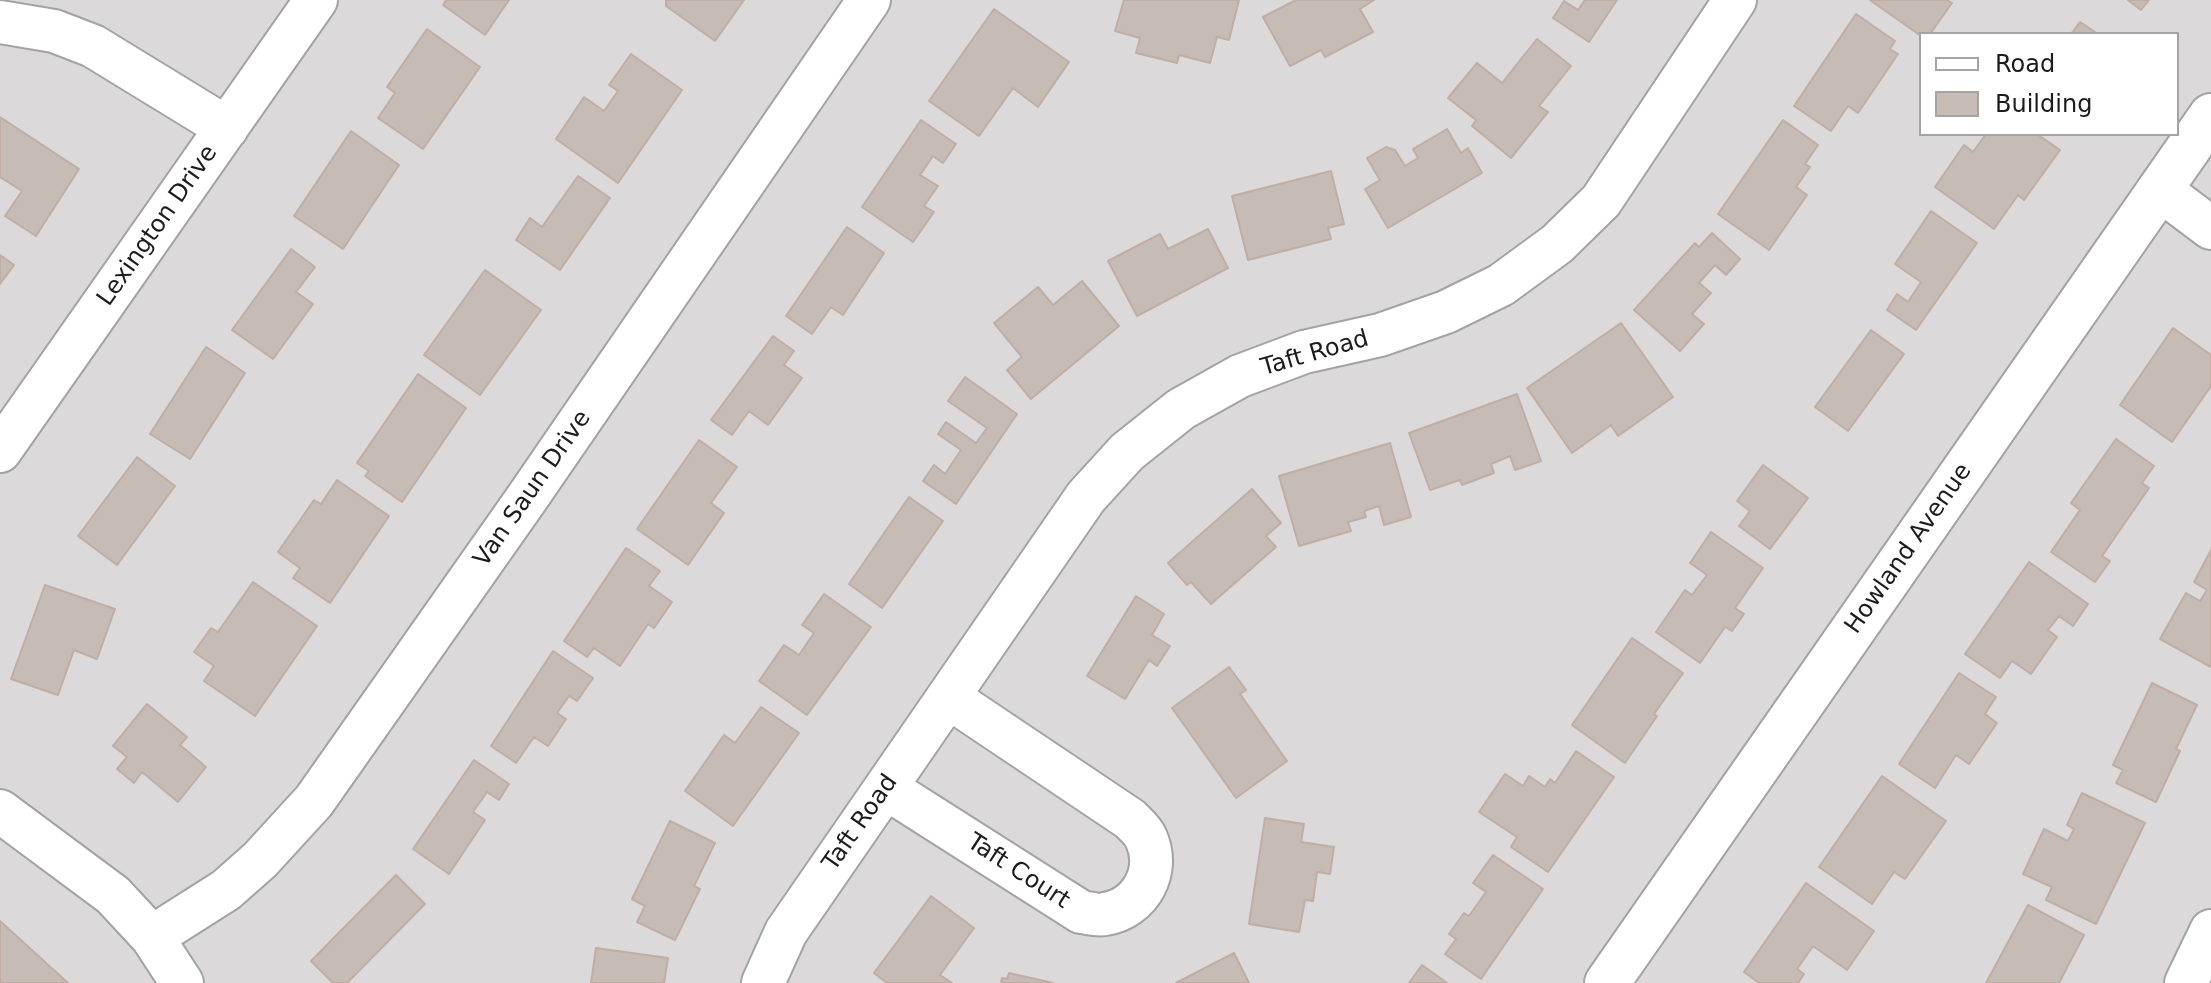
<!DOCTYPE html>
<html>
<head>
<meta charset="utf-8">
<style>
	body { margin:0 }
	#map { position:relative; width:2211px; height:983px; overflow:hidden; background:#eee9e2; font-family:"DejaVu Sans",sans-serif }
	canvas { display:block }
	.legend { position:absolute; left:1919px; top:32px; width:260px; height:104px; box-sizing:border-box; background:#fff; border:2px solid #a4a4a4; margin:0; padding:10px 14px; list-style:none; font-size:24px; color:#1c1c1c }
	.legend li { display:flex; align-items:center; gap:16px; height:40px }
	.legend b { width:40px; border:2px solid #a4a4a4 }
</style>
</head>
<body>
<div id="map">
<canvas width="2211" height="983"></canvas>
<ul class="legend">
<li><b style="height:10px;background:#fff"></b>Road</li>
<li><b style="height:22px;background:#c6bbb5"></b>Building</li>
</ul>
</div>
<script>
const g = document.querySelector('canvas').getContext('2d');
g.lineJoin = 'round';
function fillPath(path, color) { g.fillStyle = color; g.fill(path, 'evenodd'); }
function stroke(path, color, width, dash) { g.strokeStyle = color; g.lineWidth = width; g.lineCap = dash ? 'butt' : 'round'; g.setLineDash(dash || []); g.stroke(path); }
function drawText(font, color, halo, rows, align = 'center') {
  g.font = font + ' "DejaVu Sans",sans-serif'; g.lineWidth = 8; g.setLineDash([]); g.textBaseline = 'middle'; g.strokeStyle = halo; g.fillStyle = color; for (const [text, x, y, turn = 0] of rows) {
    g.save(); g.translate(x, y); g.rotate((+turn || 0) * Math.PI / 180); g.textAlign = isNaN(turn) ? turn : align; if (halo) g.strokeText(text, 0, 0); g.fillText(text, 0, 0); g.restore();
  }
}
fillPath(new Path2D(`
	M0 0H2211V116L2161 188 2211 160V983H0ZM1921 34H2177V134H1921Z`), '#dbd9d9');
const building = new Path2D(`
	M446 0H509L485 35 443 5Z
	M666 0H744L715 41 666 6Z
	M1124 0H1239L1229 40 1217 37 1210 63 1179 55 1177 63 1136 53 1140 38 1115 31Z
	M1296 0H1374L1360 9 1373 32 1325 57 1321 50 1290 66 1263 17Z
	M1585 0H1617L1589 42 1553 18 1564 1 1578 10Z
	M1870 0H1947L1952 3 1930 34H1921V36Z
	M2128 0H2149L2141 10Z
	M994 9 1069 62 1038 107 1013 88 979 136 929 101Z
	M1856 14 1895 41 1890 49 1898 54 1858 113 1848 106 1831 131 1794 106Z
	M2080 22 2098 34H2071Z
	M427 29 480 67 423 149 378 118 395 93 387 87Z
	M1537 39 1571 66 1539 106 1548 112 1511 158 1472 126 1476 120 1448 98 1477 63 1502 83Z
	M631 54 682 90 618 183 556 139 584 97 604 111 618 91 609 85Z
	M0 117 79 169 36 236 5 216 22 191 0 177Z
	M921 120 956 144 943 163 933 156 920 175 938 186 924 206 934 212 913 242 862 207Z
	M1783 120 1818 145 1805 164 1810 167 1796 187 1807 195 1769 250 1718 214Z
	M1447 129 1461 153 1468 148 1482 173 1388 228 1365 189 1380 180 1367 158 1386 147 1395 150 1405 166 1418 158 1413 149Z
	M351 131 399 165 343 249 294 216Z
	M1986 134H2037L2060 150 2024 200 2018 195 1994 229 1935 187 1964 145 1973 152Z
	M1331 171 1344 224 1328 228 1331 239 1248 260 1232 196Z
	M578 176 610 198 560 270 516 240 530 218 542 227Z
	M1931 211 1977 243 1916 330 1887 310 1897 294 1908 302 1921 282 1895 264Z
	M847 227 884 253 843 315 831 307 812 334 786 316Z
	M1208 229 1228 268 1137 316 1108 261 1160 234 1168 249Z
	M1712 233 1740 259 1726 275 1715 265 1699 283 1711 293 1692 314 1704 324 1680 351 1634 310 1695 243 1699 247Z
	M291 249 315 267 296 292 313 304 273 359 232 330Z
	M0 255 14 265 0 284Z
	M485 270 541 310 480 395 424 355Z
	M1082 281 1119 326 1031 399 1007 370 1022 357 994 323 1038 287 1053 305Z
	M1621 323 1673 397 1618 436 1611 425 1572 453 1527 388Z
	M2173 328 2211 355V386L2172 442 2120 405Z
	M1871 330 1904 354 1848 431 1815 407Z
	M773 336 794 351 784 365 802 378 768 425 749 411 732 435 711 420Z
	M206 347 245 373 190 459 150 434Z
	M418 374 466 408 402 502 365 476 369 471 357 463Z
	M965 377 1017 414 956 504 923 481 934 465 945 474 961 450 938 434 946 422 976 443 987 428 948 401Z
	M1517 394 1541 461 1515 470 1510 456 1491 464 1494 473 1462 485 1460 480 1430 490 1409 433Z
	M2116 439 2154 466 2142 483 2149 488 2102 556 2110 561 2095 582 2051 552 2080 510 2071 503Z
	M699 440 737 467 711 503 724 513 688 565 637 529Z
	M1390 443 1411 517 1384 525 1379 506 1364 511 1366 517 1348 522 1351 531 1299 546 1279 476Z
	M137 457 175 486 117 565 78 536Z
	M1763 465 1808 498 1770 549 1739 526 1750 511 1737 501Z
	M337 480 389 516 330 603 293 578 300 568 278 552 314 500 321 504Z
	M1252 489 1281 523 1266 536 1276 547 1211 604 1191 582 1187 585 1168 563Z
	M909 497 943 521 882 608 849 584Z
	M1711 532 1763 568 1735 608 1744 614 1732 631 1725 627 1700 663 1656 632 1685 590 1692 595 1707 575 1690 563Z
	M626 548 660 571 649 586 672 602 654 628 648 624 620 666 594 648 587 657 564 641Z
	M2211 550V667L2160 639 2186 593 2200 601 2207 590 2194 582Z
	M2029 562 2088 604 2073 626 2059 616 2048 630 2057 637 2031 674 2012 661 2000 678 1965 654Z
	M253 582 317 626 255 716 204 681 214 666 194 652 211 628 218 632Z
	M45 585 115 609 97 659 74 650 58 695 11 679Z
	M824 594 871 627 807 715 759 681 784 645 799 655 814 633 802 625Z
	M1136 596 1164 614 1152 635 1170 646 1157 666 1149 660 1125 699 1087 676Z
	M1632 638 1683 673 1654 714 1657 716 1625 763 1572 725Z
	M553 651 593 678 577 701 569 696 557 713 566 719 548 746 534 737 516 763 491 746Z
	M1229 667 1246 690 1240 694 1287 761 1236 798 1172 708Z
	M1959 673 1996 697 1985 714 1997 723 1969 764 1956 755 1935 788 1899 764Z
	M2152 683 2197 705 2176 749 2180 751 2156 802 2116 783 2123 770 2113 765Z
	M147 704 187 737 180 745 206 767 178 802 142 772 134 783 117 769 127 757 113 746Z
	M761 707 799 733 733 826 685 791 724 735 735 743Z
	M1576 751 1614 777 1548 872 1511 847 1517 837 1479 812 1505 774 1523 786 1529 776 1545 787 1550 779 1555 783Z
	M474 760 509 784 499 800 487 792 473 812 485 820 449 874 413 849Z
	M1882 776 1946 821 1905 879 1894 872 1872 904 1819 867Z
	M2082 793 2145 823 2096 924 2046 900 2052 887 2023 874 2044 829 2068 841 2074 829 2067 825Z
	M1265 818 1304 824 1301 842 1334 847 1330 874 1317 872 1313 901 1305 900 1299 932 1249 924Z
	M670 821 715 843 694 886 700 889 675 940 637 922 645 906 632 899Z
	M1493 855 1543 889 1481 979 1445 954 1456 939 1449 934 1464 913 1469 916 1486 892 1473 883Z
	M396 875 425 904 347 983H333L311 961Z
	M1806 883 1874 931 1847 970 1813 946 1797 969 1804 974 1798 983H1759L1744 972Z
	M931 896 974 928 940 975 952 983H887L874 973Z
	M2028 905 2084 935 2059 983H1986Z
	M0 921 68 983H0Z
	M596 948 668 958 664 983H591Z
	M1234 953 1249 983H1176Z
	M1422 965 1447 983H1409Z
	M1009 973 1053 983H1001L1002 978 1007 979Z`);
fillPath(building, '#c6bbb5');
stroke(building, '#c0aea4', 2);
const minor = new Path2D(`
	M0 22 54 31 93 46 227 128
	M2159 189 2211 228
	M0 451 316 0
	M886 788 1081 912C1089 913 1098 916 1105 914 1141 908 1161 871 1146 838 1143 831 1136 825 1130 819L948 697
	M0 811 113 895 152 937 182 983
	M152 937 226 890 260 860 314 801 527 498 869 0
	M763 983 786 932 1086 497 1127 452 1181 409 1240 376 1304 352 1380 335 1446 312 1501 285 1557 244 1601 201 1735 0
	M2186 983 2211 931`);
const tertiary = new Path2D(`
	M1607 983 2211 116`);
stroke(minor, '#a3a3a3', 46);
stroke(tertiary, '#a3a3a3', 48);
stroke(minor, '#fff', 42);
stroke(tertiary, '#fff', 44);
drawText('24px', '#1c1c1c', '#fff', [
	["Lexington Drive",158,226,-55],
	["Taft Road",1315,354,-16],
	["Van Saun Drive",533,489,-55],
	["Howland Avenue",1909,549,-55],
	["Taft Road",861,823,-55],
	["Taft Court",1018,872,33]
]);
</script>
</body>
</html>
